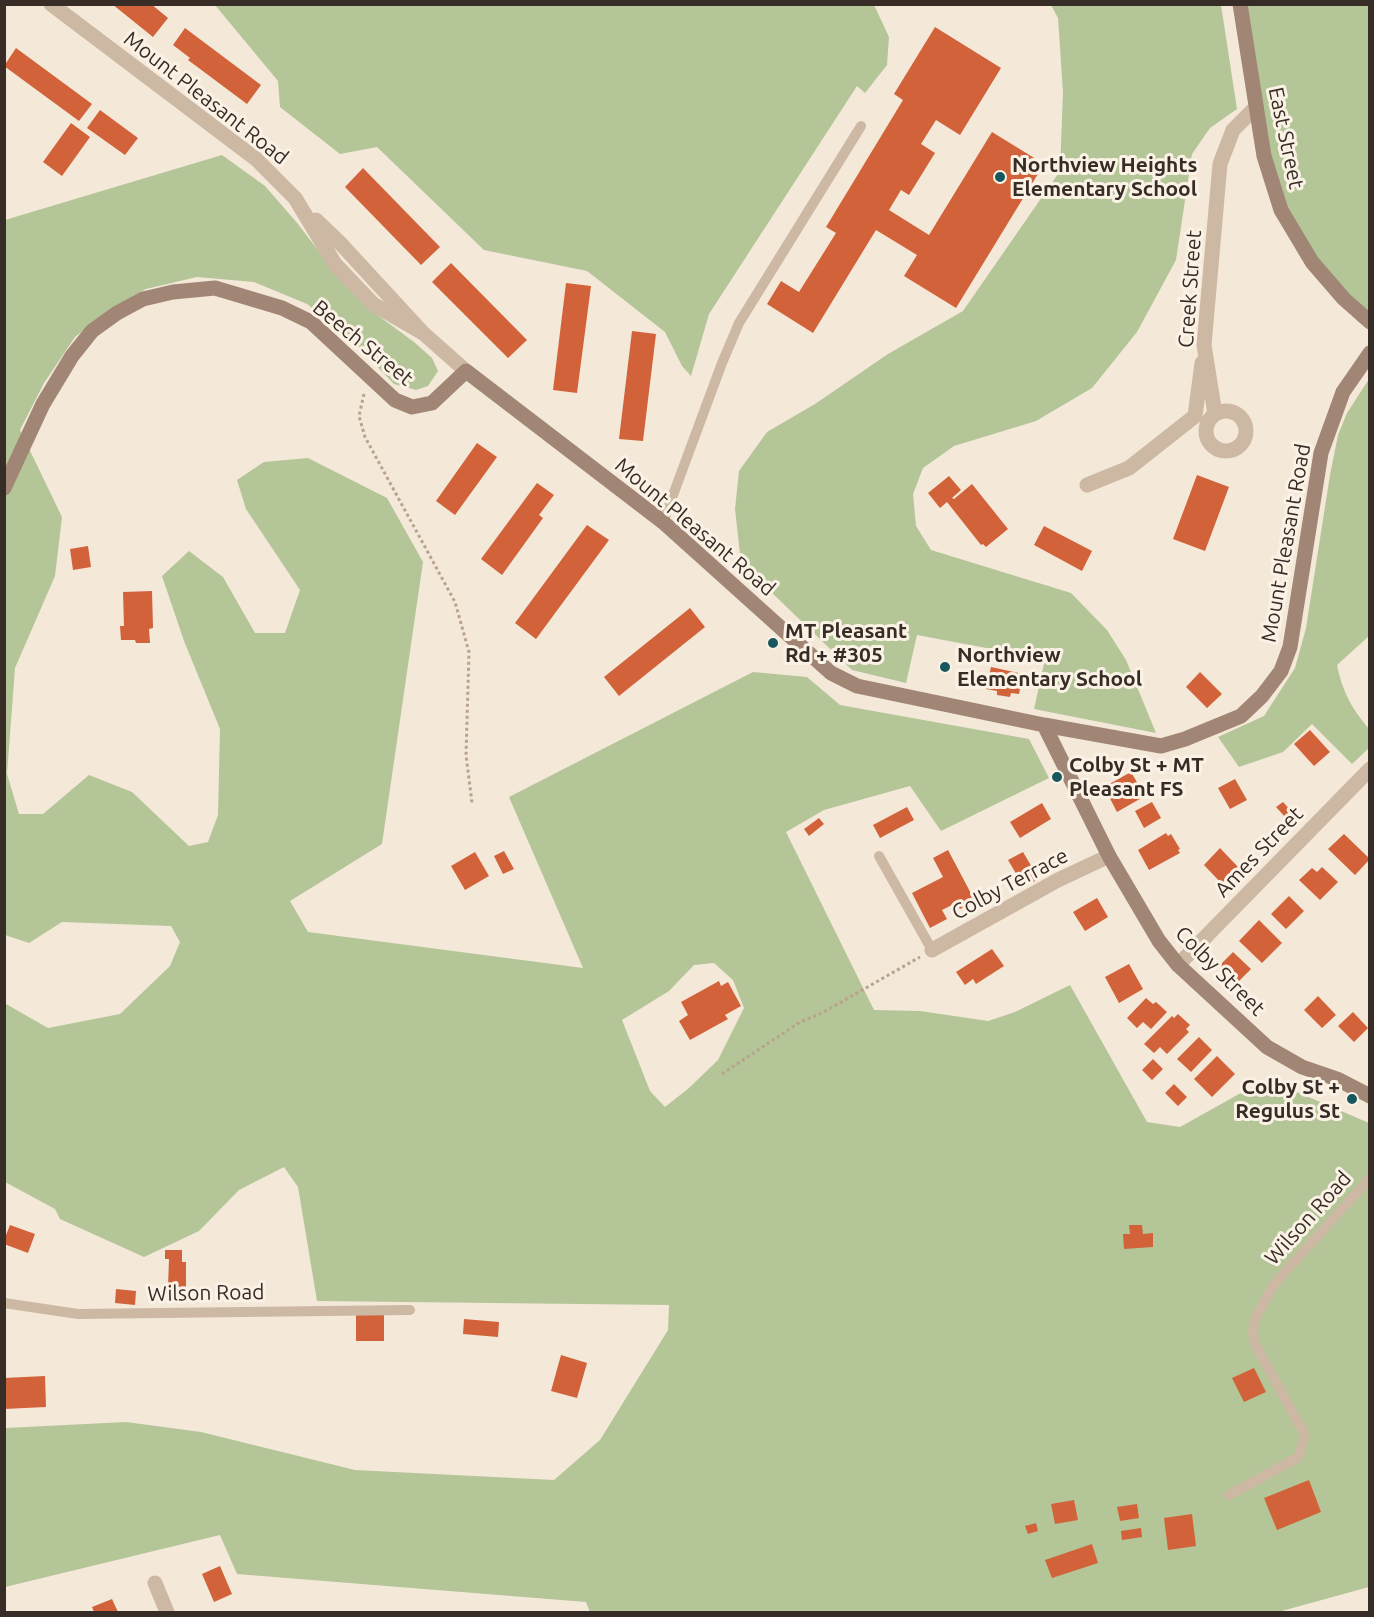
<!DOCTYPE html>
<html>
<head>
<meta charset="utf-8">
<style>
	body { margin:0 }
	#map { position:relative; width:1374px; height:1617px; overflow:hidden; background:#f4e8d9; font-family:Ubuntu,sans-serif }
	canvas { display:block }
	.frame { position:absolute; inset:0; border:6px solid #382c26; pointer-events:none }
</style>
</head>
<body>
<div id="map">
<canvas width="1374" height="1617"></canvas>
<div class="frame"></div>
</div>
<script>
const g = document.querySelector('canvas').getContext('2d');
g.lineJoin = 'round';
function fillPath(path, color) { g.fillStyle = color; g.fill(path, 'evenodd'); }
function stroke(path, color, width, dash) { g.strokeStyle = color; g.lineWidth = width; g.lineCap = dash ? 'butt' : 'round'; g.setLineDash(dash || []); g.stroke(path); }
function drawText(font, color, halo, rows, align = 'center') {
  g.font = font + ' Ubuntu,sans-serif'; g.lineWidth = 6; g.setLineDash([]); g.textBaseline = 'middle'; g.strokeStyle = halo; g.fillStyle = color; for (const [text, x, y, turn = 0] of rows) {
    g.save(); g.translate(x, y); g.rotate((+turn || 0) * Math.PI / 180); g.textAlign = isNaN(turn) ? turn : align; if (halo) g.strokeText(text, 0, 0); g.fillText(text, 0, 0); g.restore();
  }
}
fillPath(new Path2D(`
	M874 5 889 37 887 65 865 93 857 86 709 314 691 376 682 366 665 332 587 271 484 250 377 147 340 154 280 107 278 81 215 5Z
	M1051 5H1221L1237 109 1210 128 1192 154 1176 260 1137 332 1092 388 1036 421 954 446 923 468 913 494 916 526 931 550 1071 593 1107 630 1126 660 1156 733 1034 709 1045 659 917 635 906 683 852 670 741 563 735 509 739 471 767 432 815 404 888 354 963 311 1060 171 1063 92 1058 18Z
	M1240 5H1369V322L1344 299 1281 210Z
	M222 155 265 186 298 224 337 275 368 308 414 342 432 358 438 371 428 386 416 390 394 384 348 336 307 304 254 282 197 277 146 289 110 309 75 337 44 383 20 430 62 517 55 576 15 668 7 774 19 814H43L89 775 132 792 189 846 208 842 218 815 220 729 184 641 162 576 189 551 223 577 255 633H285L300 590 246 509 237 480 264 462 308 458 387 498 423 562 382 844 290 901 308 932 583 968 509 797 753 672 807 677 840 705 1029 739 1049 778 941 831 910 786 824 810 786 832 874 1010 920 1011 988 1021 1015 1012 1070 985 1147 1122 1180 1127 1239 1094 1276 1083 1369 1123V1587L1278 1612H590L586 1602 237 1574 220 1535 5 1587V1428L126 1422 201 1432 355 1470 554 1480 600 1440 668 1330 669 1305 317 1301 298 1187 284 1167 239 1190 199 1231 144 1257 60 1219 55 1209 5 1182V1005L6 1004 48 1028 120 1014 170 966 180 942 171 926 62 922 29 943 5 935V220ZM714 963 733 980 744 1008 718 1060 689 1088 665 1107 650 1091 622 1020 669 991 694 965Z
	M1369 379V636L1337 665C1343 693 1351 707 1369 729V748L1352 764 1312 724 1283 752 1239 767 1218 737 1264 716 1295 668 1306 628 1330 475 1338 435 1347 413Z`), '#b4c598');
fillPath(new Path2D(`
	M112 4H151L168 18 153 37Z
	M935 27 1001 68 960 135 936 120 921 144 935 153 909 195 901 190 889 210 929 235 992 132 1044 164 956 308 904 276 917 255 876 230 813 333 767 304 781 281 799 292 836 233 826 227 903 100 894 94Z
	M185 28 261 85 247 104 188 60 190 58 173 45Z
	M16 48 92 104 79 121 4 66Z
	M100 110 138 138 125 155 87 128Z
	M71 123 90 137 62 176 43 162Z
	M363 168 440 247 421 265 345 187Z
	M451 263 527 340 508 358 432 282Z
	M566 283 591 286 577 393 553 390Z
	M632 331 656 334 643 441 619 439Z
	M477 443 497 457 455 515 436 501Z
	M1197 475 1229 487 1205 551 1173 539Z
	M949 476 961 490 952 498 954 499 972 484 1008 529 986 547 983 544 981 545 947 502 940 508 928 493Z
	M537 483 554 495 539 515 543 518 502 575 481 559Z
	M587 525 609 540 536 639 515 623Z
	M1044 526 1092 551 1082 571 1034 545Z
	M88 546 91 567 73 570 70 549Z
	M152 591 153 628 149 629 150 643H136L135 640H121L120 626H124L123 592Z
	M690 608 705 627 619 696 604 677Z
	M991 667 1023 674 1019 694 1011 693 1010 697 997 695V691L986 689Z
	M1200 672 1222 694 1207 708 1186 687Z
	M1310 730 1330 752 1314 766 1294 744Z
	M1131 772 1145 796 1117 812 1104 787Z
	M1235 779 1247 800 1230 809 1218 788Z
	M1152 802 1161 818 1144 828 1135 811Z
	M1283 802 1293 813 1286 818 1276 807Z
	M1042 803 1051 819 1020 838 1010 822Z
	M907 807 914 820 880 838 873 825Z
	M819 818 824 824 809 836 804 829Z
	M1166 833 1168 836 1171 834 1180 849 1178 850 1180 853 1149 870 1138 850Z
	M1344 834 1370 859 1355 875 1328 849Z
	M1220 848 1238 867 1222 884 1204 865Z
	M948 850 975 901 960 909 956 903 942 910 947 919 930 928 912 893 943 877 933 858Z
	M504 851 514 869 503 874 494 856Z
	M475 852 489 876 465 890 451 866Z
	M1023 852 1039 879 1024 887 1008 860Z
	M1322 867 1338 882 1320 900 1299 880 1312 868 1317 872Z
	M1289 896 1304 911 1286 929 1271 914Z
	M1097 898 1108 917 1085 931 1073 912Z
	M1259 920 1282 943 1262 963 1239 941Z
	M992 949 1004 966 976 984 973 979 965 985 956 972Z
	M1233 952 1251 969 1238 982 1220 965Z
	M1129 964 1143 989 1119 1003 1105 977Z
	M719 981 721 986 728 982 741 1006 725 1015 728 1019 690 1040 679 1021 688 1015 681 1002Z
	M1318 996 1336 1015 1322 1028 1304 1010Z
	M1146 998 1153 1004 1156 1002 1167 1012 1151 1029 1143 1022 1137 1028 1127 1018Z
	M1353 1012 1368 1028 1354 1042 1338 1026Z
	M1178 1014 1190 1025 1186 1029 1189 1032 1167 1054 1160 1047 1154 1053 1144 1044 1172 1016 1174 1018Z
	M1199 1037 1212 1050 1191 1072 1177 1059Z
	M1217 1056 1235 1074 1212 1097 1194 1079Z
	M1153 1059 1163 1069 1152 1080 1142 1070Z
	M1174 1084 1187 1097 1178 1106 1165 1093Z
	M10 1225 35 1234 28 1253 4 1244V1240Z
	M1129 1225H1142L1143 1234 1153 1233V1247L1124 1249 1123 1234H1130Z
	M165 1250H182V1262H186V1287H168L169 1259H165Z
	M116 1289 136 1291 135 1305 115 1303Z
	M356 1313H384V1341H356Z
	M464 1319 499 1322 498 1337 463 1334Z
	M561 1355 587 1363 577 1398 551 1391Z
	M1254 1368 1266 1392 1244 1402 1232 1378Z
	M45 1376 46 1407 4 1409V1378Z
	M1309 1480 1321 1512 1277 1530 1264 1498Z
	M1074 1500 1078 1520 1055 1524 1051 1504Z
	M1137 1504 1139 1518 1120 1521 1117 1507Z
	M1192 1514 1196 1546 1168 1550 1164 1518Z
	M1036 1523 1038 1531 1028 1534 1025 1526Z
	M1141 1528 1142 1537 1122 1540 1121 1531Z
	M1092 1544 1098 1563 1052 1578 1045 1560Z
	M220 1566 232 1594 214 1602 202 1574Z
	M112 1599 118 1612H94L92 1607Z`), '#d26239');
stroke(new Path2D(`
	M364 394 359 416 365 437 455 602 469 652 466 755 472 803
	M722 1074 800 1022 822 1013 920 957`), '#b9a28e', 3, [3, 3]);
stroke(new Path2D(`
	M663 522 722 363 739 323 861 126
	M879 856 932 950
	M4 1303 78 1314 410 1310
	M1229 1495 1299 1457 1305 1435 1255 1344 1253 1331 1256 1316 1275 1283 1370 1178`), '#cdb8a4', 10);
stroke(new Path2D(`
	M51 4 256 159 295 198 335 264 373 304 423 333
	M316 220 341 244 423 333 466 371
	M1206 431a20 20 0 1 1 40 0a20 20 0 1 1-40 0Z
	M1215 414 1204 345 1220 164 1233 130 1256 107
	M1087 485 1129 468 1195 416 1202 363
	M932 950 1058 880 1109 856
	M1178 965 1370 769
	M155 1583 167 1612`), '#cdb8a4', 15);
stroke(new Path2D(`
	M1240 4 1264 156 1281 210 1312 262 1344 299 1370 322
	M4 488 43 404 72 356 92 331 117 313 143 299 173 292 215 288 282 308 311 322 395 400 412 407 432 403 466 371 663 522 831 673 857 686 1044 725 1161 746 1185 739 1241 716 1262 696 1281 671 1290 647 1321 453 1343 392 1370 353
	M1044 725 1109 856 1159 941 1178 965 1267 1047 1302 1067 1337 1079 1370 1096`), '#a18675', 15);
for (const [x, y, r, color] of [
	[1000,177,6,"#17575e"],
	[773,643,6,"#17575e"],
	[945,667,6,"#17575e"],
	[1057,777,6,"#17575e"],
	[1352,1099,6,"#17575e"]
]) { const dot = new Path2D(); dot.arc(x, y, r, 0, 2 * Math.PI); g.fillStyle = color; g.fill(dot); stroke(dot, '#fbf2e6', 2); }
drawText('21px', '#382c26', '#fbf2e6', [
	["Mount Pleasant Road",206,98,38],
	["East Street",1286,138,78],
	["Creek Street",1190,289,-86],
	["Beech Street",363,343,39],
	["Mount Pleasant Road",695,527,40],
	["Mount Pleasant Road",1286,543,-80],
	["Ames Street",1259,852,-46],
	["Colby Terrace",1010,884,-28],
	["Colby Street",1220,971,45],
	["Wilson Road",1308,1218,-48],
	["Wilson Road",206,1293,-1]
]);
drawText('bold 21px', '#382c26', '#fbf2e6', [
	["Northview Heights",1012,165],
	["Elementary School",1012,189],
	["MT Pleasant",785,631],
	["Rd + #305",785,655],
	["Northview",957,655],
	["Elementary School",957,679],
	["Colby St + MT",1069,765],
	["Pleasant FS",1069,789],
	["Colby St +",1340,1087,"right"],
	["Regulus St",1340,1111,"right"]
], 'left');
</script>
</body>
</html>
